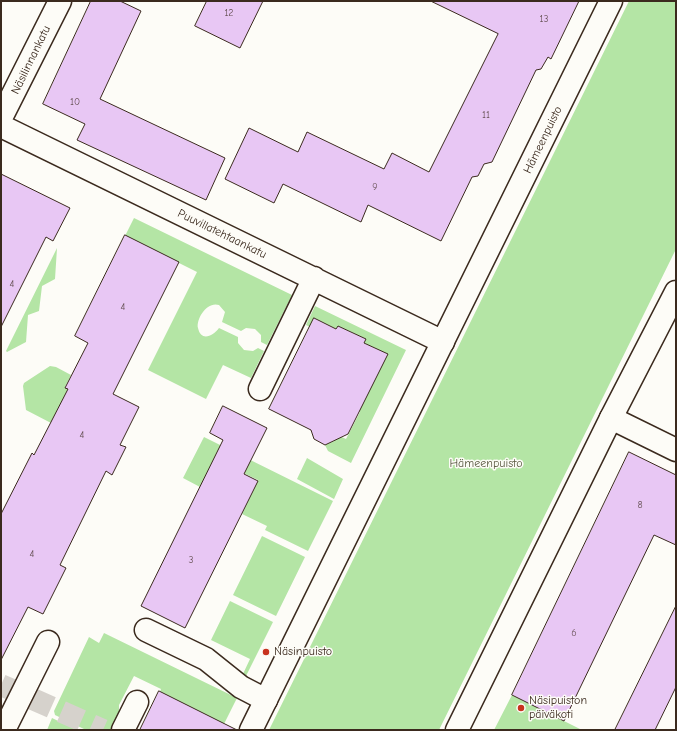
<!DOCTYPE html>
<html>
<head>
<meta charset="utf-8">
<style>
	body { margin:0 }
	#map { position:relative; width:677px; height:731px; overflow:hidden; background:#fdfcf7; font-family:"Comic Neue",sans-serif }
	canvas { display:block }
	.frame { position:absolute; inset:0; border:2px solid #3b2a1e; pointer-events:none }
</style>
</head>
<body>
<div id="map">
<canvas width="677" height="731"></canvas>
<div class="frame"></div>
</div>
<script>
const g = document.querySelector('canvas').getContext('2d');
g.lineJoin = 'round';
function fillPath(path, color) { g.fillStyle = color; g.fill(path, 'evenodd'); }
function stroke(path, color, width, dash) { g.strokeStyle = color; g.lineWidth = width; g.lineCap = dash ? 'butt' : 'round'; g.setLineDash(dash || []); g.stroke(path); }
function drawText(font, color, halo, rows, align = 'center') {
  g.font = font + ' "Comic Neue",sans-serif'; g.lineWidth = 3; g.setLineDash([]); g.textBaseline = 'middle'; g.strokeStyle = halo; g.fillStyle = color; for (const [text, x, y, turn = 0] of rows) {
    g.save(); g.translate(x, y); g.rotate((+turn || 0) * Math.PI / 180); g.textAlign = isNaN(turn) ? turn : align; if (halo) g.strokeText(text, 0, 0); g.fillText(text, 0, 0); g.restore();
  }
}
fillPath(new Path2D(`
	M629 1H676V249L439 730H269Z
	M134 218 292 295 267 345 261 342V335L255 329 246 328 241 331 222 322 225 312 219 305C207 301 196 319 198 328 201 342 213 336 219 328L238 337V343L244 350 253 351 258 348 264 351 251 378 223 365 206 399 148 370 197 272 125 236Z
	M57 248 55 279 42 286 39 311 28 315 26 342 7 352 6 351Z
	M315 306 406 350 351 463 328 451 325 445 334 441 337 435 346 439 360 412 358 411 387 354 364 343 366 339 338 326 336 329 314 318 310 327 306 325Z
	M50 366 56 367 71 375 65 387 68 389 51 423 26 410 23 386 24 383Z
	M204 437 333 501 308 551 265 530 267 526 242 514 258 480 214 459 200 487 183 478Z
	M307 458 343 479 334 499 297 479Z
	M262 536 305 557 276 616 233 595Z
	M230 601 273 622 245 678 242 676 250 659 211 640Z
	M104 633 237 698 221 730 160 692 161 689 134 676 119 705V713L111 730H86L55 715 54 711 89 637 99 643Z
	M512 695 582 730H494Z
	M52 718 77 730H47Z`), '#b4e5a5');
const building = new Path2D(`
	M91 1H120L141 11 100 99 225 158 206 200 77 140 85 124 43 104Z
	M207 1H263L240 48 195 26Z
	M431 1H579L551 59 548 57 541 69 536 70 492 162 484 164 478 176 472 177 441 241 368 205 361 222 283 184 274 203 225 179 249 128 298 152 307 132 384 169 392 153 429 172 498 34Z
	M1 174 70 208 53 241 46 237 1 327Z
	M125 235 179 262 113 394 139 407 120 445 126 447 112 475 106 471 60 565 66 568 43 614 28 607 1 660V514L32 453 34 455 68 389 65 388 88 343 75 336Z
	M314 318 336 329 338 326 366 339 364 343 388 354 348 434 325 445 314 439 311 430 269 409Z
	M223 406 267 428 244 474 258 481 185 628 141 606 223 440 210 433Z
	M629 452 676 475V545L654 535 564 721 512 695Z
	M676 606V687L655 730H615Z
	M159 691 237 730H140Z`);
fillPath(building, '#e8c7f4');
stroke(building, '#3b2a1e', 1);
stroke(new Path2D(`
	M1 685 103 730`), '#d6d2cc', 22, [22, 11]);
const minor = new Path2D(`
	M1 118 60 1
	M1 126 443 342
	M260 389 314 278
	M611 418 676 450
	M146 630 206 659 241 687 266 700
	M4 730 48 642
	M123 730 137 702`);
const major = new Path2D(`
	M251 730 611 1
	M457 730 611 418 676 292`);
stroke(minor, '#3b2a1e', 25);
stroke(major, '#3b2a1e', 25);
stroke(minor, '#fdfcf7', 22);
stroke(major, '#fdfcf7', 22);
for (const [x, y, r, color] of [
	[266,652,4,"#c8321e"],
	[521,708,4,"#c8321e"]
]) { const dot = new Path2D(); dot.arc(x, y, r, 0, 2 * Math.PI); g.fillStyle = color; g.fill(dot); stroke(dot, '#fdfcf7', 1.5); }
drawText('10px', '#665154', null, [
	["12",229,13],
	["13",544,19],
	["10",75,102],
	["11",486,115],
	["9",375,187],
	["4",12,284],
	["4",123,307],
	["4",82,435],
	["8",640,505],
	["4",32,554],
	["3",191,560],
	["6",574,633]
]);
drawText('12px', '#3b2a1e', '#fdfcf7', [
	["Näsilinnankatu",31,60,-64],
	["Hämeenpuisto",543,140,-64],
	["Puuvillatehtaankatu",222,234,26]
]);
drawText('12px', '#595940', '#fdfcf7', [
	["Hämeenpuisto",486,464]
]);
drawText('12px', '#3b2a1e', '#fdfcf7', [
	["Näsinpuisto",274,652],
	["Näsipuiston",529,701],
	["päiväkoti",529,715]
], 'left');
</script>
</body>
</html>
